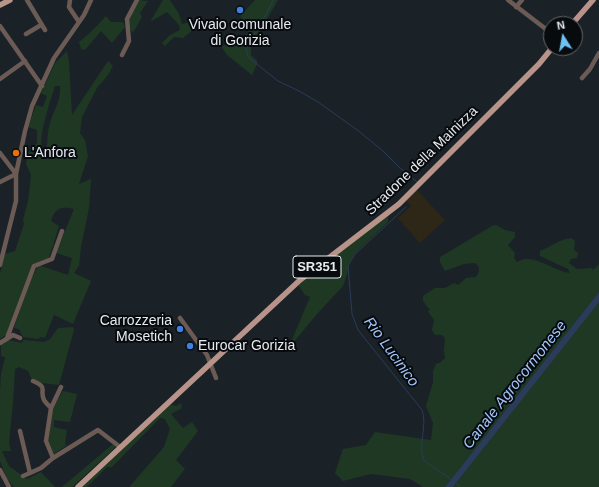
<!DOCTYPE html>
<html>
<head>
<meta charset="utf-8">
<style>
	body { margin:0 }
	#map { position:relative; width:599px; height:487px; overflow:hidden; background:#1a2228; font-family:Arial,sans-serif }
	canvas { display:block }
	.north { position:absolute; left:543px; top:16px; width:40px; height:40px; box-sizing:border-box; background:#080b0e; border:1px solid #616568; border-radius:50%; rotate:349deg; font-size:11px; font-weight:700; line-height:16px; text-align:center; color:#e6ebf0 }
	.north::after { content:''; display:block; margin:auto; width:14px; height:18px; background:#6ec2f3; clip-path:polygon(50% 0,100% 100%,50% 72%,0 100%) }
</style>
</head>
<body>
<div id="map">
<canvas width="599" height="487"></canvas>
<div class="north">N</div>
</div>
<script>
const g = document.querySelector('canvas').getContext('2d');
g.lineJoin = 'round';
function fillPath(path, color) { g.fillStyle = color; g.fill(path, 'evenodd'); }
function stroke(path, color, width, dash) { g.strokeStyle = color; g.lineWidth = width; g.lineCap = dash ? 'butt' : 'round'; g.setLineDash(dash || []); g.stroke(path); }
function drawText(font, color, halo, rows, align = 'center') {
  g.font = font + ' Arial,sans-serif'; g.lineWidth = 4; g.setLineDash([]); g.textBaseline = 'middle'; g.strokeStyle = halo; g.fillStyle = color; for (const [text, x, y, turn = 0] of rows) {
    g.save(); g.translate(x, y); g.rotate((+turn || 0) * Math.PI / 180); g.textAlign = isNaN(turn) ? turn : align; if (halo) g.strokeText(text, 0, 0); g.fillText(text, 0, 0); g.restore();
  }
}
fillPath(new Path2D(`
	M416 189 445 220 420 243 398 218 411 206 406 200Z`), '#2e2717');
fillPath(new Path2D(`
	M138 0 148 1 140 13 142 17 133 33C124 21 132 11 138 0Z
	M163 0H170L179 14 182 24 190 22 200 24 183 38 174 37 165 46 162 43 170 35 180 30 179 25 167 12 150 22Z
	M255 0H278L251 46V55L258 62 252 75 227 55 221 46 241 40 249 31 240 16Z
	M106 16 111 22H123L125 27 112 43 101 31 85 50 81 49 79 42 92 31Z
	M67 51 69 61 72 115 108 61 113 66 108 75 97 88 82 117 80 133 85 140 88 156 79 184 91 179 89 208 81 247 79 266 74 273 91 281 73 324 54 315 45 338 41 337 38 339 23 337 19 329 14 328 31 276H33L38 265 68 275 72 258 56 253 74 209C61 206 55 208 51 221L59 226 49 258 33 264 6 335 0 339V274L5 254 15 251 24 224 23 220 28 201 31 175 26 164 28 152 32 151 37 143V130L28 127 36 105 43 107 47 96 41 93 55 63ZM55 86H60C61 102 54 109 50 123 47 132 48 143 46 152L44 154C35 142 51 100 55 86Z
	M388 215V222L355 253 348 265V271L343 286 317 314 288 349 310 297 305 295 298 285Z
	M496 225 505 230 515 232V237L508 245 515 253 514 258 517 262C519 261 523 259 526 259 540 258 555 271 570 273L568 269 540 256V251C550 247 560 239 571 238L575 241 574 250 578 253 577 258 571 259 569 263 577 269 592 268 593 270 599 264V292L445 487H423L410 479 371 474 343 481 335 473 343 449 366 445 375 432 431 440 433 423 426 406 433 382V371L436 364 441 362 445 358C445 356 444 354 444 351 444 343 449 333 435 335L432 330 434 320 429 313 428 311 430 310 423 301V296L435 288H445L454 283 458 285 466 278 476 277 479 272V267L475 263 464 264 445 271 440 262V257L492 226Z
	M599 301V487H453Z
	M73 327 74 330 59 385 42 383 31 378 28 371 19 367 15 369 13 403 9 443 11 451H2L9 466 27 479 41 472 55 487H14L7 479 0 461V390L1 374 5 357 1 356V345L8 340 22 343 23 340 44 342 50 339 58 328Z
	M63 391 77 394 70 422 54 420V427L67 430 65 444 67 445 54 454 48 441 52 409Z
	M181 403 182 408 171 414 183 428 192 422 198 431 176 460 185 469 171 487H131L130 486 164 447 170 429 165 419 160 418 112 467H107L87 487H80L169 404 176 406Z
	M113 444 116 447 72 487H62Z`), '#1e3824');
fillPath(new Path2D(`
	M599 292V302L453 487H445Z`), '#2a3c59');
stroke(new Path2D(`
	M273 0C266 18 254 32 246 50L248 57 278 81 299 91 318 102 356 129 383 151 399 167 417 182
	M406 207 355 254 348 266 352 314 358 330 422 410C428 425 417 447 424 460 427 464 446 475 452 480
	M456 483 460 487`), '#2a3c59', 1);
stroke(new Path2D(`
	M27 0 45 30
	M70 0 69 7 79 22
	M508 0 551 33
	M516 7 522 0
	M0 26 42 86
	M26 34 41 25
	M122 55 129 41 127 19 137 0
	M582 78 590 69 599 53
	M0 79 25 61
	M0 153 16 174
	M0 182 16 174
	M0 265 16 201V174L25 131 32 106 54 58 84 15 91 0
	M180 318 207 355 216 378
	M7 338 34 266 52 259 62 231
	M0 343 13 335 20 338
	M33 381C49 388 39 389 44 400 46 403 49 406 51 408L46 441 53 458 98 430 120 447
	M51 408 61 387
	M20 431 30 473 41 468 53 458
	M0 470 9 487
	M23 476 30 473`), '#6c5a55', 4.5);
stroke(new Path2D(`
	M0 5 10 0
	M572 24 593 0
	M78 487 300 280 399 204 539 64 552 48`), '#b89389', 5.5);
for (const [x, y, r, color] of [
	[240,10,4,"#3f7fe0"],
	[16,153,4,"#e8710a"],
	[180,329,4,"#3f7fe0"],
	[190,346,4,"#3f7fe0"]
]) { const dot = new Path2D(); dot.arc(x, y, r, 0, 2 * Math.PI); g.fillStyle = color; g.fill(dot); stroke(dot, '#080b0e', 1.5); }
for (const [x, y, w] of [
	[317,267,48]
]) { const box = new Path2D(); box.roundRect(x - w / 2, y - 11, w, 22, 3); g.fillStyle = '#080b0e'; g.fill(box); stroke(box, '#e6ebf0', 1); }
drawText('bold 13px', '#e6ebf0', null, [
	["SR351",317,267]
]);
drawText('14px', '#e6ebf0', '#080b0e', [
	["Vivaio comunale",240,25,"center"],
	["di Gorizia",240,41,"center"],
	["L'Anfora",24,153],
	["Carrozzeria",172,321,"right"],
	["Mosetich",172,337,"right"],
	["Eurocar Gorizia",198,346]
], 'left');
drawText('14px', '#e6ebf0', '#080b0e', [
	["Stradone della Mainizza",422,161,-44]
]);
drawText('italic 15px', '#a3c7fc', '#080b0e', [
	["Rio Lucinico",391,352,54],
	["Canale Agrocormonese",515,385,-52]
]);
</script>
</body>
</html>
